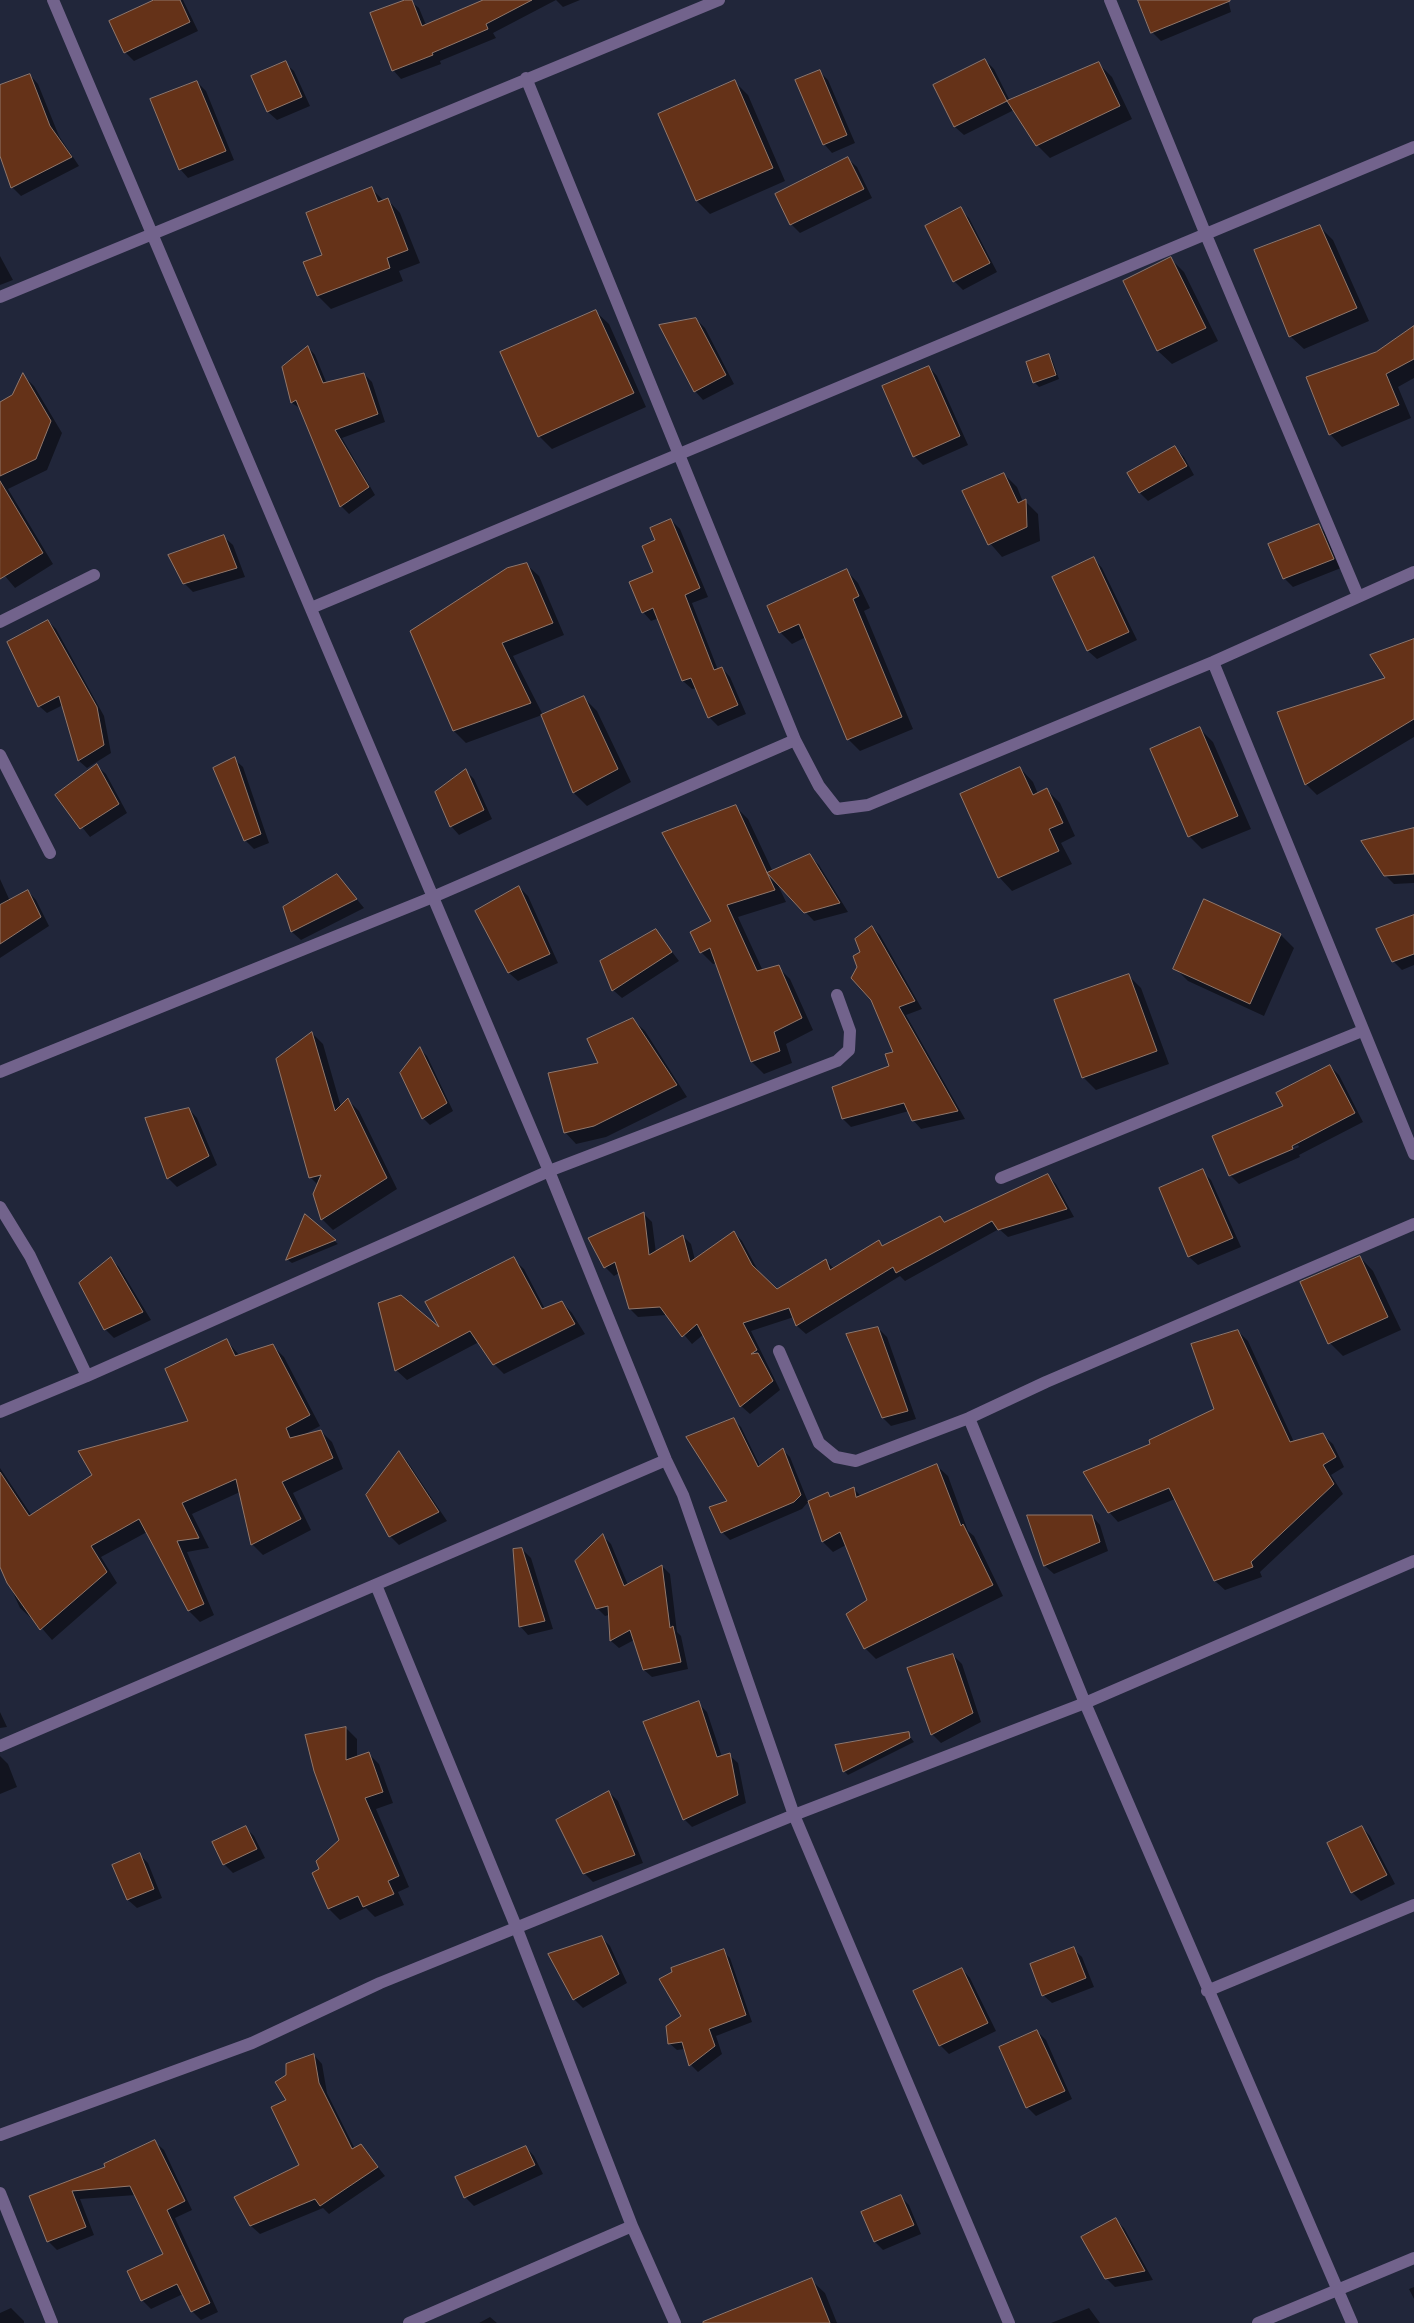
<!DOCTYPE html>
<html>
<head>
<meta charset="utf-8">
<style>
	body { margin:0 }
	canvas { display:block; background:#21263a }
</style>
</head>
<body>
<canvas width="1414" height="2323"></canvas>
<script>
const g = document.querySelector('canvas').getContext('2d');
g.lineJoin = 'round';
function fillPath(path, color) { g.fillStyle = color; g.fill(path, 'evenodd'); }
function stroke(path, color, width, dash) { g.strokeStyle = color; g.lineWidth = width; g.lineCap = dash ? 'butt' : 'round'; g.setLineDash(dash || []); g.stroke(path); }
fillPath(new Path2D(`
	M157 0H183L198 31 134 61 125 52Z
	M409 0 419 8 426 25 487 0H580L563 7 556 0 493 33 496 38 440 61 441 64 401 79 393 70Z
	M1139 0H1228L1231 12 1161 41 1152 32Z
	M985 60 994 69 1010 101 1099 64 1112 77 1132 119 1050 158 1037 145 1014 110 964 135 955 127 935 85Z
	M285 63 294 71 310 106 277 120 268 112 253 77Z
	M819 71 828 80 855 143 832 153 824 144Z
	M30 75 38 84 59 136 79 166 21 196 13 188 0 153V86Z
	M197 82 206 91 234 160 188 178 180 169Z
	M735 82 748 95 785 181 710 214 697 201 659 115Z
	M848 159 857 167 872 198 800 233 791 224 776 194Z
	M372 189 384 201 387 199 400 213 420 263 399 271 403 281 331 309 318 296 305 263 324 255Z
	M960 209 969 218 997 272 963 290 954 281Z
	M1320 227 1333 240 1369 321 1304 349 1290 336Z
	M0 256 13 280 0 285Z
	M1171 259 1184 272 1218 341 1172 364 1158 351 1125 282Z
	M595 311 609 324 646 407 552 449 539 436Z
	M696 319 705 328 734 384 703 400 695 391Z
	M1414 327V378L1398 387 1411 418 1342 447 1330 434 1377 353Z
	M308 347 315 355 327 384 364 374 372 382 385 422 342 438 375 495 349 514 341 506 301 409 292 403 284 367Z
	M1048 355 1052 359 1059 379 1039 387 1035 383 1028 362Z
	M929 367 937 376 968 445 923 465 914 456Z
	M23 375 34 386 62 433 47 470 8 489 53 564 15 588 0 570V403L13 396Z
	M1175 448 1184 457 1194 475 1148 501 1140 493Z
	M1004 474 1017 487 1023 502 1025 501 1038 514 1040 541 1002 557 982 534 963 492Z
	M671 520 680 529 708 597 692 603 718 670 722 668 730 677 746 714 718 726 709 717 697 688 692 689 683 681 659 618 651 621 643 612 655 572 657 541Z
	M1318 525 1327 534 1341 568 1293 587 1284 578Z
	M224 537 233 545 245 577 193 592 184 583Z
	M1094 559 1102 568 1137 640 1097 659 1088 651 1054 578Z
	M526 564 539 576 564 635 513 656 543 715 584 698 597 711 631 782 587 806 574 793 542 715 466 743 454 731 412 632Z
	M847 571 858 583 870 608 864 611 913 729 860 751 848 739 806 637 792 644 780 632Z
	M48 621 56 629 104 716 111 753 87 768 79 761 63 705 47 713 39 706Z
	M1414 640V737L1317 795 1306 784Z
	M1200 729 1213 742 1251 829 1202 849 1189 836Z
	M234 759 243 767 269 843 254 849 245 840Z
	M97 766 106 774 127 813 90 837 57 796Z
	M1020 768 1033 782 1038 794 1047 790 1060 803 1075 836 1061 843 1072 864 1012 891 999 877Z
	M466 771 474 779 492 819 459 835 451 826Z
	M736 807 748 819 773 872 810 856 819 865 848 912 814 921 777 883 786 902 738 917 763 971 778 967 790 979 813 1030 786 1044 792 1063 764 1074 752 1062 717 963 713 964 701 952 713 921Z
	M1414 829V883L1394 884 1385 875Z
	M337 875 364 908 301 940 292 932 284 907Z
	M0 879 10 901 28 891 36 900 49 926 0 958Z
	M519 887 528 896 558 963 518 981 509 973 476 912Z
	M1205 901 1281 935 1294 948 1264 1016 1188 981 1175 968Z
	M1414 917V965L1402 970 1393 961Z
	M872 927 880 935 922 1009 906 1015 965 1119 921 1129 913 1120 909 1111 851 1127 843 1119 891 1067 894 1053 859 967Z
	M656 931 679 961 622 998 613 990Z
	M1128 975 1141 988 1169 1064 1096 1090 1083 1077Z
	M633 1020 645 1031 687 1097 606 1137 576 1144 565 1132 600 1064Z
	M312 1033 323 1044 341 1107 348 1100 359 1111 397 1189 333 1230 322 1219 318 1185 310 1177Z
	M420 1049 427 1056 453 1111 430 1125 423 1118 401 1074Z
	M1330 1066 1339 1075 1363 1122 1299 1155 1300 1157 1239 1184 1230 1175 1285 1106ZM1298 1145 1299 1147 1232 1176V1173Z
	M189 1109 197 1118 217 1165 177 1187 168 1178Z
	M1202 1171 1211 1180 1241 1247 1198 1265 1189 1257 1160 1189Z
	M1048 1176 1056 1184 1074 1217 1008 1237 999 1229 905 1281 900 1276 806 1334 797 1326 794 1317 751 1331 780 1390 750 1414 741 1406 704 1334 692 1344 667 1315 638 1317 630 1309 619 1273 614 1276 605 1267 590 1239 644 1214 652 1222 656 1253 683 1236 691 1244 695 1260 734 1232 742 1241 760 1274 776 1291 826 1260 834 1269 878 1241 883 1246 940 1217 945 1223Z
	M306 1216 338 1244 292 1263 288 1260Z
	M1360 1257 1373 1271 1401 1330 1343 1356 1330 1343Z
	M111 1259 119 1267 151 1320 114 1338 105 1329Z
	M513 1259 524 1269 545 1309 562 1302 572 1313 585 1334 504 1374 494 1364 479 1342 407 1380 396 1370 443 1332Z
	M878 1328 887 1337 916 1419 891 1426 883 1418Z
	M1238 1331 1248 1341 1294 1442 1323 1435 1333 1444 1344 1467 1331 1475 1343 1494 1260 1572 1262 1577 1225 1590 1215 1581 1175 1499 1118 1522 1109 1512 1152 1445 1216 1410Z
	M227 1341 240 1356 273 1346 284 1357 320 1426 305 1434 321 1431 332 1442 343 1469 293 1493 311 1530 263 1555 252 1544 240 1492 192 1514 209 1548 187 1552 214 1615 200 1622 189 1611 147 1532 101 1557 117 1583 52 1640 33 1618H31L20 1608 0 1564V1468L32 1516 190 1421Z
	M734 1420 741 1427 760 1466 783 1450 790 1457 808 1502 809 1501 802 1509 730 1540 722 1532 729 1502Z
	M399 1452 407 1461 447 1521 399 1545 390 1536 367 1495Z
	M937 1466 948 1476 968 1531 974 1536 1003 1596 876 1659 865 1648 868 1601 846 1545 833 1552 823 1542 810 1501 828 1493 832 1498 854 1489 861 1496Z
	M1029 1516H1092L1100 1525 1108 1551 1054 1574 1045 1566Z
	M603 1536 611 1544 628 1585 662 1566 670 1574 677 1632 681 1636 688 1669 652 1677 644 1670 634 1640 619 1648 611 1641 609 1615 605 1616 597 1608Z
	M522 1549 531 1558 553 1629 528 1635 520 1626Z
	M953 1655 962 1664 981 1722 941 1743 932 1734Z
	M698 1703 707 1712 722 1757 729 1755 738 1763 746 1803 692 1827 684 1819Z
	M0 1712 7 1727 0 1728Z
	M346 1728 357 1739V1757L368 1753 379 1764 393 1803 376 1809 409 1887 398 1892 404 1905 375 1917 366 1908 340 1920 329 1909 314 1873 321 1870 340 1840Z
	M908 1734 914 1742 848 1775 844 1771Z
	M0 1756 8 1764 17 1787 0 1794Z
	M609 1792 618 1801 643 1863 593 1882 584 1873Z
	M1362 1827 1370 1836 1395 1884 1361 1901 1352 1892 1328 1844Z
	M246 1828 254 1836 265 1858 233 1873 224 1864Z
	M140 1855 148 1863 162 1898 137 1908 128 1900 114 1865Z
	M602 1938 610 1946 627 1983 583 2008 574 1999 550 1955Z
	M1073 1949 1082 1957 1094 1987 1052 2003 1043 1995Z
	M723 1951 730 1958 752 2022 716 2036 722 2054 698 2072 691 2065 685 2049 677 2050 669 2043Z
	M962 1969 970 1978 996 2031 949 2054 940 2045Z
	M1037 2031 1046 2040 1072 2099 1036 2116 1027 2107Z
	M314 2055 322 2064 327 2093 355 2149 361 2146 385 2176 329 2214 323 2208 260 2234 251 2226 236 2197 301 2166 288 2100Z
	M155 2142 164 2150 192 2210 175 2218 218 2312 201 2320 192 2311 183 2294 151 2309 142 2300 165 2255 136 2195 80 2199 94 2235 57 2250 48 2241 31 2196 107 2167Z
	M526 2147 534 2156 543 2174 474 2206 465 2197Z
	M900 2196 909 2205 921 2234 883 2250 875 2242Z
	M1115 2219 1124 2228 1153 2280 1115 2287 1106 2278Z
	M811 2280 825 2293 837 2323H710Z
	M1414 2287V2299L1409 2289Z
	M11 2308 24 2321V2323H0V2313Z
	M1089 2308 1100 2323H1051Z
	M490 2317 497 2323H479Z`), '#0007');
const building = new Path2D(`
	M154 0H180L190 22 124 53 109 21Z
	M405 0H412L422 26 483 0H532L486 24 488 29 432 53 433 55 392 71 370 13Z
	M1138 0H1230V1L1151 33Z
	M985 59 1007 101 954 127 933 85Z
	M286 61 302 97 267 112 251 76Z
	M1099 62 1120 106 1036 146 1007 101Z
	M820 70 847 135 823 145 795 80Z
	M30 74 50 126 72 157 11 188 0 156V85Z
	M735 80 773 168 696 201 658 114Z
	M197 81 226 151 179 170 150 99Z
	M848 157 864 189 790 225 775 194Z
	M372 187 378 202 388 198 408 250 387 258 390 268 317 296 303 262 322 255 306 213Z
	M961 207 990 263 953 282 925 226Z
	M1320 225 1357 308 1289 337 1254 250Z
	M1171 257 1206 328 1157 351 1123 281Z
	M596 310 634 393 538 437 500 352Z
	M696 318 726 375 694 392 659 325Z
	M1414 326V359L1386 374 1399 405 1329 435 1306 377 1376 352Z
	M308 346 323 383 364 373 378 414 335 430 369 487 340 507 296 400 291 403 282 367Z
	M1049 354 1056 375 1033 383 1026 362Z
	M929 366 960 436 913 457 882 386Z
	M23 373 51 421 36 459 0 476V402L12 395Z
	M1175 446 1187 466 1139 493 1127 473Z
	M1004 473 1018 503 1026 499 1027 527 988 545 962 491Z
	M0 481 43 553 0 579Z
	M671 519 700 588 685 595 714 670 722 667 738 705 708 718 691 678 682 681 653 608 642 613 629 582 653 572 642 546 655 540 650 528Z
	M1319 524 1334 559 1283 579 1268 544Z
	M224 535 237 568 183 584 168 555Z
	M1094 557 1129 632 1087 651 1052 577Z
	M527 563 553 623 502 643 531 703 453 731 410 631 507 568Z
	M847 569 859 596 853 599 902 717 847 740 799 624 779 633 767 606Z
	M48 620 97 707 104 745 78 761 59 696 38 707 7 642Z
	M1414 639V719L1305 785 1277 712 1385 678 1370 655Z
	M584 696 618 769 573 793 541 715Z
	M1200 727 1238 816 1188 837 1150 749Z
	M235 757 261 834 244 841 213 768Z
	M97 764 119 804 80 829 55 795Z
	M1020 767 1033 795 1047 788 1063 823 1049 829 1059 851 998 878 960 794Z
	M466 769 484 810 450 827 435 792Z
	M736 805 775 890 727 905 757 971 779 965 802 1018 774 1032 780 1051 751 1062 710 948 700 953 690 932 711 921 662 833Z
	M1414 828V874L1384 876 1361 841Z
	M810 854 840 903 804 913 767 873Z
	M337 874 357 899 291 932 283 907Z
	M519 886 550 954 508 973 475 911Z
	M28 890 41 917 0 944V905Z
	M1204 899 1281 934 1250 1004 1173 969Z
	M1414 915V954L1392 962 1376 929Z
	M872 926 915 1001 899 1007 958 1111 912 1121 904 1103 842 1119 832 1087 889 1066 885 1054 893 1052 871 1000 851 978 857 967 853 956 860 952 855 939Z
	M656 929 672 952 612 991 600 961Z
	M1129 974 1157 1051 1082 1078 1054 1000Z
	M633 1018 677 1085 594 1126 564 1133 548 1073 598 1063 587 1039Z
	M312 1032 335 1111 348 1098 387 1178 321 1220 313 1194 321 1175 309 1178 276 1059Z
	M420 1047 447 1103 422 1119 400 1073Z
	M1330 1065 1355 1113 1292 1146 1293 1149 1229 1176 1212 1136 1283 1106 1276 1093Z
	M189 1108 209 1156 167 1179 145 1118Z
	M1203 1169 1233 1238 1188 1257 1159 1188Z
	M1048 1174 1067 1209 998 1230 992 1221 896 1273 893 1267 796 1326 789 1308 743 1323 757 1350 751 1354 758 1353 773 1381 740 1407 697 1324 682 1337 660 1307 629 1309 615 1262 604 1268 588 1238 644 1212 649 1255 683 1235 690 1262 734 1231 752 1265 777 1289 826 1259 830 1270 879 1240 882 1246 940 1216 944 1222Z
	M305 1214 336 1240 286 1260Z
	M1360 1256 1388 1317 1328 1344 1300 1282Z
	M111 1257 143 1312 104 1330 79 1283Z
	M514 1257 542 1309 562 1301 575 1324 493 1365 470 1331 395 1371 378 1303 401 1295 439 1327 425 1302Z
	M878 1327 908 1411 882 1418 846 1334Z
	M1238 1330 1290 1442 1323 1433 1336 1457 1323 1465 1334 1484 1251 1562 1253 1567 1214 1581 1169 1488 1108 1513 1083 1472 1150 1444 1149 1440 1214 1409 1191 1344Z
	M227 1339 235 1356 273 1344 310 1415 286 1428 290 1438 321 1430 333 1458 282 1482 301 1519 251 1545 236 1479 182 1503 199 1538 177 1541 204 1604 188 1611 139 1519 91 1546 107 1572 40 1630 7 1583 0 1567V1472L29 1516 92 1475 78 1451 188 1421 165 1369Z
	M734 1418 758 1467 783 1448 801 1495 794 1502 721 1533 709 1507 727 1501 686 1437Z
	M399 1451 439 1512 389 1537 366 1495Z
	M937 1464 961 1526 963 1524 993 1585 864 1649 846 1614 867 1600 840 1532 822 1542 808 1501 828 1492 830 1497 854 1487 856 1497Z
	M1027 1515H1092L1100 1542 1044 1566Z
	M603 1534 624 1586 662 1565 670 1628 673 1626 681 1662 643 1670 630 1630 610 1641 608 1606 596 1609 575 1561Z
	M522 1548 545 1621 519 1627 513 1549Z
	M953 1654 973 1713 931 1735 907 1668Z
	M699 1701 717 1757 730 1753 738 1795 683 1820 643 1722Z
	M346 1727V1760L369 1752 383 1792 365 1798 399 1876 388 1881 394 1894 363 1907 358 1896 328 1909 312 1873 319 1869 316 1861 339 1840 314 1771 305 1735Z
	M909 1732 910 1738 843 1772 835 1745Z
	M609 1791 635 1855 583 1874 556 1820Z
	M246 1826 257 1849 223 1865 212 1842Z
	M1362 1826 1387 1875 1351 1893 1327 1843Z
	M140 1853 154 1889 127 1900 112 1865Z
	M602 1936 619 1974 573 2000 548 1954Z
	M1074 1947 1086 1978 1042 1996 1030 1964Z
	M724 1949 746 2015 709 2029 715 2046 689 2066 682 2042 668 2044 666 2026 681 2016 659 1979 672 1972 671 1968Z
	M962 1968 988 2023 939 2046 913 1991Z
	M1037 2030 1065 2091 1026 2108 999 2047Z
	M314 2054 319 2083 352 2149 361 2144 378 2167 320 2206 315 2199 250 2226 234 2197 299 2165 271 2107 286 2100 275 2082 286 2075V2064Z
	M155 2140 185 2201 167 2210 210 2303 191 2312 177 2284 141 2301 127 2271 163 2254 130 2186 72 2191 86 2227 47 2242 29 2196 105 2167 104 2164Z
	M526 2146 535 2165 464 2198 455 2177Z
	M901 2195 914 2225 874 2242 861 2212Z
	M1116 2218 1145 2271 1105 2279 1081 2237Z
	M812 2278 830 2323H703V2322Z`);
fillPath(building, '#653218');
stroke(building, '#91776b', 1);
stroke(new Path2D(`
	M53 0 549 1171 666 1460 683 1495 794 1815 1009 2323
	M1110 0 1206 235 1358 596
	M526 78 795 740 819 786 837 809 868 805 1213 662 1414 572
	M0 297 719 0
	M311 608 1414 147
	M0 622 94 575
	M1213 662 1414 1154
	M0 755 50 853
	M0 1072 433 897 795 740
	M1001 1178 1362 1031
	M0 1207 30 1256 87 1376
	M779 1351 819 1443 836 1457 856 1461 969 1418 1046 1382 1414 1224
	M0 1412 87 1376 549 1171 837 1061 849 1050 850 1031 837 995
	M969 1418 1085 1703 1352 2323
	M376 1585 517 1929 632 2226 675 2323
	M0 1746 666 1460
	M1207 1991 1414 1905
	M0 2135 252 2043 380 1983 794 1815 1085 1703 1414 1561
	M0 2193 52 2323
	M409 2323 632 2226
	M1258 2323 1414 2258`), '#72638c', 12);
</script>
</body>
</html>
